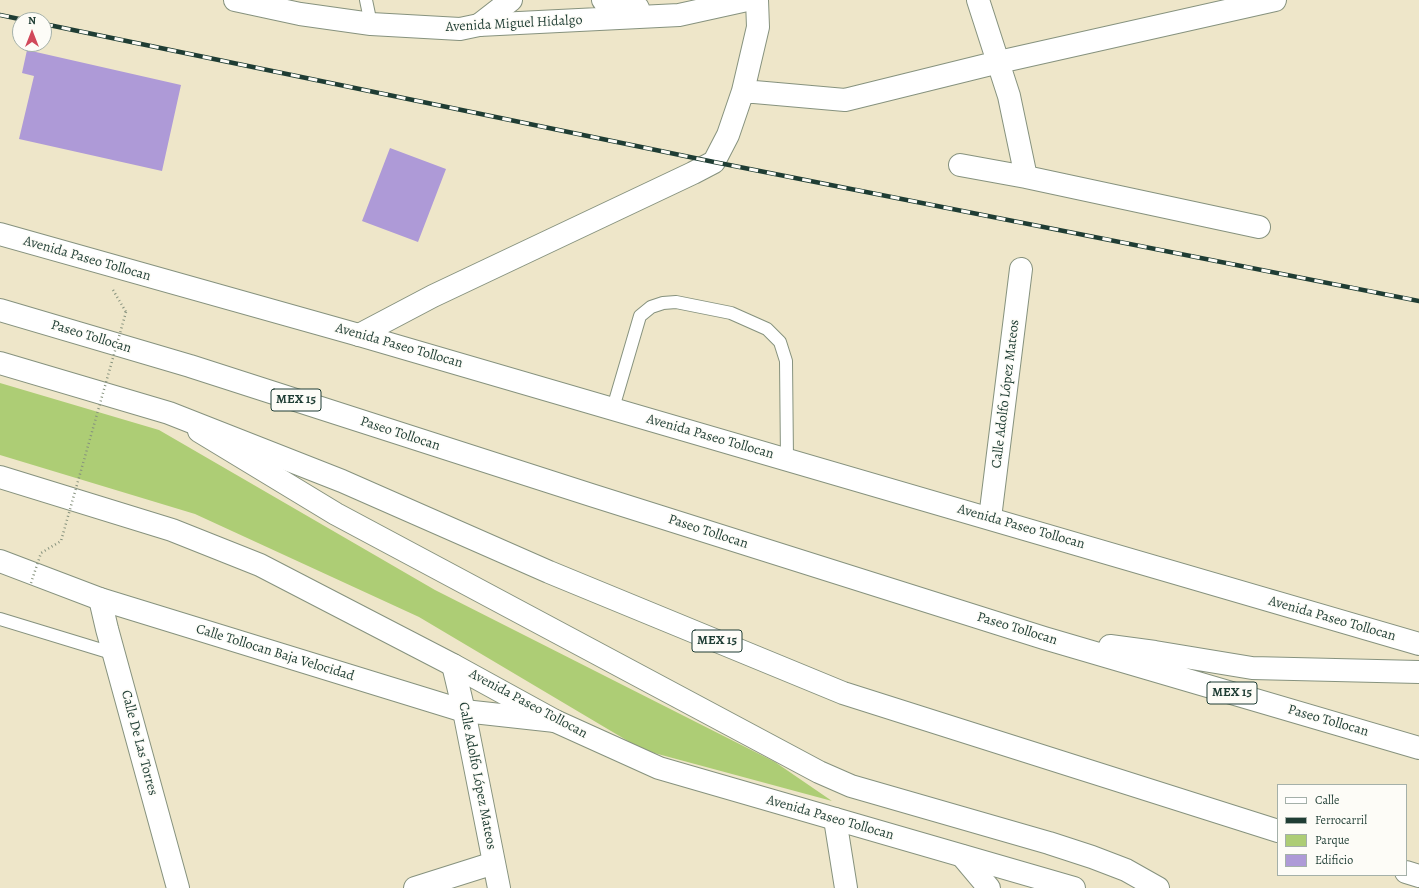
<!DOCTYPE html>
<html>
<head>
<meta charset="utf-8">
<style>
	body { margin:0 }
	#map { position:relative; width:1419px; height:888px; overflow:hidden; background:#eee6c9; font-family:Alegreya,serif }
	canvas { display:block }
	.legend { position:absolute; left:1277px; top:784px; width:130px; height:92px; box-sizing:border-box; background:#fdfcf7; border:1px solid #a4b0a9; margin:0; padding:5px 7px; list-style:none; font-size:12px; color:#1f3d34 }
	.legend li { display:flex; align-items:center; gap:8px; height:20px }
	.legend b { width:20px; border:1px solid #a4b0a9 }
	.north { position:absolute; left:12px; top:12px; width:40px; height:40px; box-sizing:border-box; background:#fdfcf7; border:1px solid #a4b0a9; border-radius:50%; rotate:0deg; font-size:11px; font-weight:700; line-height:16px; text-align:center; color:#1f3d34 }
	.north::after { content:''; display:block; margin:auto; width:14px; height:18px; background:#d1495b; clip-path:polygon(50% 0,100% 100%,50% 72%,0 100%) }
</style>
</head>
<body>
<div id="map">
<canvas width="1419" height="888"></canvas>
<ul class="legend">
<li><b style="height:5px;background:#fff"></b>Calle</li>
<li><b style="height:5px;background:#1f3d34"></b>Ferrocarril</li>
<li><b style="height:11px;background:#adcd75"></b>Parque</li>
<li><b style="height:11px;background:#ae9ad7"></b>Edificio</li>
</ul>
<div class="north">N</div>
</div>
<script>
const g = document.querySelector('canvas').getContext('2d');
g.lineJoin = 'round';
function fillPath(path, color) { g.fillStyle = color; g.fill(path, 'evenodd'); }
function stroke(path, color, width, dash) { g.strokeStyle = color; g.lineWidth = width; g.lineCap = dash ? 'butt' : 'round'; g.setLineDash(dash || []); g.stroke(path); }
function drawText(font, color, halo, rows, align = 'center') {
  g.font = font + ' Alegreya,serif'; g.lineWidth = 3; g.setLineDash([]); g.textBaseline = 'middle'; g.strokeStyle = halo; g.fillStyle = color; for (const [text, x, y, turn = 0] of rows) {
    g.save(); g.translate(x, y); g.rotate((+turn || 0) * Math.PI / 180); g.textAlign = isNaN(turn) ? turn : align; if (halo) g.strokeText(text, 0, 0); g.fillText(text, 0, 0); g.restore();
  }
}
fillPath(new Path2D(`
	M0 383 159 430 435 590 775 762 832 801 643 750 419 617 195 514 0 455Z`), '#adcd75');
fillPath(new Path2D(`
	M27 50 181 85 162 171 19 139 34 76 22 73Z
	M390 148 446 169 418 242 362 221Z`), '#ae9ad7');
const service = new Path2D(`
	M366 0 371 24
	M613 408 640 316 651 307 663 303 676 302 731 313 767 329 780 342 786 361 787 459
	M0 619 105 651`);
const minor = new Path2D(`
	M978 0 1009 96 1026 177
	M479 25 511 0
	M743 91 845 100 999 62 1275 0
	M960 165 1026 177 1259 227
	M359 335 433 296 693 173 714 162 728 135 743 91 758 27 757 0
	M990 518 1021 269
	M100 599 107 629 178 888
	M453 665 464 711 499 888
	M835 819 846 888
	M415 888 494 863`);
const tertiary = new Path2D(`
	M0 561 100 599 464 711 555 721`);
const secondary = new Path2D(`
	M235 0 300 14 371 24 460 29 479 25 679 15 747 0
	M603 0 610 3 638 8
	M0 234 359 335 1419 644
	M0 477 172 530 260 565 453 665 555 721 659 768 1074 888`);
const primary = new Path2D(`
	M199 431 336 514 819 772 851 786 1049 843 1092 857 1126 870 1158 888`);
const trunk = new Path2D(`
	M0 310 190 366 591 495 1044 638 1419 748
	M0 363 169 413 342 481 549 572 843 693 1278 831
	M1110 646 1155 652 1252 668 1419 672
	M1406 872 1419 876`);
const motorway = new Path2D(`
	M962 856 989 888`);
stroke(service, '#86927e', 14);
stroke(minor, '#86927e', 24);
stroke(tertiary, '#86927e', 24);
stroke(secondary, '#86927e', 24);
stroke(primary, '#86927e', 24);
stroke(trunk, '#86927e', 24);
stroke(motorway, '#86927e', 24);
stroke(new Path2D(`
	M113 290 126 312`), '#86927e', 2.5, [1, 3]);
stroke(service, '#fff', 12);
stroke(minor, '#fff', 22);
stroke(tertiary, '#fff', 22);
stroke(secondary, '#fff', 22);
stroke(primary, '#fff', 22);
stroke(trunk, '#fff', 22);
stroke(motorway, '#fff', 22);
const rail = new Path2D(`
	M0 15 24 20
	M44 24 714 162 1419 301`);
stroke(rail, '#1f3d34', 4.5);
stroke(rail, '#fdfcf7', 3, [9]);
stroke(new Path2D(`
	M31 583 41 553 61 541 126 312`), '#86927e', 2.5, [1, 3]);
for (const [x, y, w] of [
	[296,400,50],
	[717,641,50],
	[1232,693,50]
]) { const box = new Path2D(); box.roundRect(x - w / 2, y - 11, w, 22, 3); g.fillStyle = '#fdfcf7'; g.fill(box); stroke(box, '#1f3d34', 1); }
drawText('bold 13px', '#1f3d34', null, [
	["MEX 15",296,400],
	["MEX 15",717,641],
	["MEX 15",1232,693]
]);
drawText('14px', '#1f3d34', '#fdfcf7', [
	["Avenida Miguel Hidalgo",514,24,-3],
	["Avenida Paseo Tollocan",87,259,16],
	["Paseo Tollocan",91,337,17],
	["Avenida Paseo Tollocan",399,346,16],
	["Calle Adolfo López Mateos",1006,394,-83],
	["Paseo Tollocan",400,434,18],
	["Avenida Paseo Tollocan",710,437,16],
	["Avenida Paseo Tollocan",1021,527,16],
	["Paseo Tollocan",708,532,18],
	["Avenida Paseo Tollocan",1332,619,16],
	["Paseo Tollocan",1017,629,17],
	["Calle Tollocan Baja Velocidad",275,653,17],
	["Avenida Paseo Tollocan",528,704,28],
	["Paseo Tollocan",1328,721,16],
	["Calle De Las Torres",139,743,75],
	["Calle Adolfo López Mateos",477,776,79],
	["Avenida Paseo Tollocan",830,818,16]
]);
</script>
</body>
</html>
